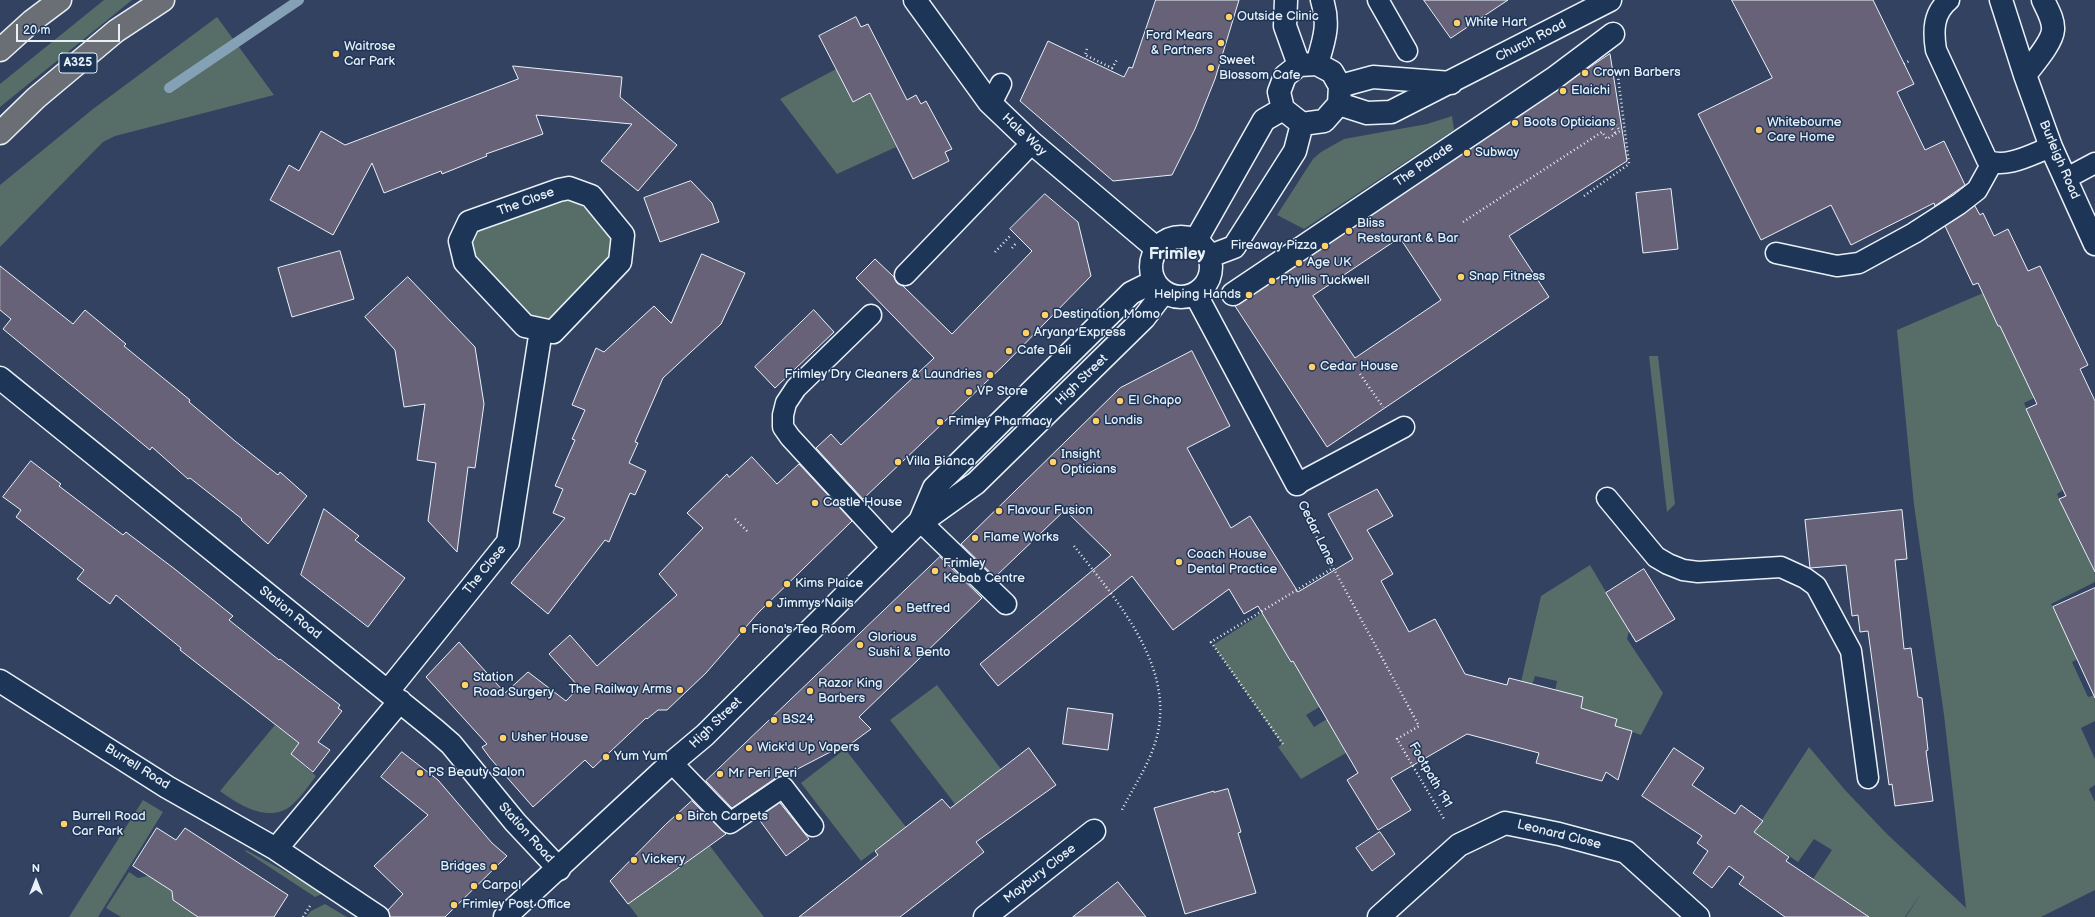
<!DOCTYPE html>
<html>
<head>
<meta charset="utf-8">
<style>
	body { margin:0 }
	#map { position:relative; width:2095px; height:917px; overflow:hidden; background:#334261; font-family:"Balsamiq Sans",sans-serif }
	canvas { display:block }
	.north { position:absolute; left:16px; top:861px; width:40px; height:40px; -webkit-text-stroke:3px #1d3557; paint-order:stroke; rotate:0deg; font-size:11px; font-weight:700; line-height:16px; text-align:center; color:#e8f1f8 }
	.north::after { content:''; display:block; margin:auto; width:14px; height:18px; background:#e8f1f8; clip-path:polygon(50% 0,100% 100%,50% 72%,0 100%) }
	.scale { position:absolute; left:16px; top:24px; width:104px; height:18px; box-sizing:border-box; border:2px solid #e8f1f8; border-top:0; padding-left:5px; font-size:12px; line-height:14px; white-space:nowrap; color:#e8f1f8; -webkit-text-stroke:3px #1d3557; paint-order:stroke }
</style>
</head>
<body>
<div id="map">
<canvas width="2095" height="917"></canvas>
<div class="north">N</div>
<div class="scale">20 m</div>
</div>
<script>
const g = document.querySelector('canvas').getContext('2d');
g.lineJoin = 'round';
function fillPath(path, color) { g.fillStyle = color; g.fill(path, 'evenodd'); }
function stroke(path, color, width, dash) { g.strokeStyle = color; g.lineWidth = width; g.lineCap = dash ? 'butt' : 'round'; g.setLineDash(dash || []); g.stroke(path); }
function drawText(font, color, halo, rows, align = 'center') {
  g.font = font + ' "Balsamiq Sans",sans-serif'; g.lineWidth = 3; g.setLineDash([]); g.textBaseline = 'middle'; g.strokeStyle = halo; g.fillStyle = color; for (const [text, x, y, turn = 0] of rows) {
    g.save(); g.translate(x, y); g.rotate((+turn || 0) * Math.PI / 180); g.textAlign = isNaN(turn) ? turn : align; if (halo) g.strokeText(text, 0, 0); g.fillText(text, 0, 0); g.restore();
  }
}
fillPath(new Path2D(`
	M104 0H132L0 107V84Z
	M217 17 274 95 115 136 103 142 0 247V185L93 109Z
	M836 69 853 102 870 94 896 147 837 174 780 99Z
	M1452 116 1454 130 1304 229 1277 215 1313 159 1321 152 1344 139 1427 124Z
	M570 198 585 208 612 240 609 263 559 316 547 320H535L474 257 471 244 472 234 482 224Z
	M1983 293 1998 326 2016 318 2034 398 2024 403 2034 425 2063 455 2050 462 2063 490 2057 494 2095 573V582L2051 604 2060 622 2088 654 2072 662 2088 697 2095 695V721L2081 728 2095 759V785L2089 789 2095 802V890L2041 917H1906L1922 892 1905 917H1869L1813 879 1832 850 1814 839 1798 862 1754 832 1809 747 1845 790 1887 834 1966 908 1944 715 1914 505 1897 330Z
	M1649 356H1658L1675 504 1667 512Z
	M1590 565 1629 631 1627 639 1663 693 1641 735 1615 726 1617 718 1596 713 1579 715 1583 698 1555 691 1557 681 1535 676 1532 685 1521 682 1541 596Z
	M1265 611 1290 662 1306 653 1312 664 1299 672 1312 694 1327 685 1334 698 1306 715 1314 727 1327 719 1346 753 1301 779 1278 747 1282 744 1213 645Z
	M937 685 1001 769 955 804 890 720Z
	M275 725 299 743 291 754 316 776C309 785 302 796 293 804 271 825 239 805 220 791Z
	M845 749 906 827 861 861 801 783Z
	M143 800 163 812 98 917H69Z
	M710 846 764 917H638L628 904Z
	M246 850 324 893 315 897 245 851Z
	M129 872 138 878 148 876 172 891 200 917H121L106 908Z
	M325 904 347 917H306L311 911Z`), '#566d68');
stroke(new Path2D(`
	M169 88 299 0`), '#84a1b6', 10);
const building = new Path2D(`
	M1156 0H1239L1215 79 1195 129 1172 175 1113 181 1020 101 1048 41 1124 77 1129 67 1132 68Z
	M1424 0H1508L1451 38Z
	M1732 0H1873L1914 84 1897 92 1925 150 1944 141 1965 185 1935 206 1934 203 1851 245 1831 205 1761 240 1698 114 1772 78Z
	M856 17 861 27 868 24 907 100 916 95 921 104 926 101 952 149 945 152 949 161 913 179 870 93 853 102 819 36Z
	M1610 54 1627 161 1509 236 1549 297 1327 447 1235 306ZM1400 238 1441 300 1355 358 1313 296Z
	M513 66 622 77 620 97 677 145 638 191 601 161 632 124 536 115 543 134 486 154 487 156 442 174 441 171 384 193 372 163 333 235 270 200 289 165 299 171 321 131 345 145 518 79Z
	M691 181 712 203 719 222 660 242 644 198Z
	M1671 189 1678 249 1643 253 1636 193Z
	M1045 194 1078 222 1091 276 1004 365 863 499 816 448 831 434 841 445 934 358 856 278 875 259 894 277 897 283 903 286 952 334 1032 251 1010 229Z
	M1975 206 1980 215 1983 213 1994 236 2008 229 2028 271 2040 266 2088 365 2080 369 2095 401V572L2059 499 2066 496 2026 409 2037 404 2000 326H1998L1978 283 1973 285 1945 226Z
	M340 251 354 299 292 317 278 268Z
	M702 254 745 273 721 324 663 378 635 442 638 443 629 463 646 471 635 495 630 493 609 542 605 540 548 614 511 583 565 518 553 513 563 489 555 486 575 440 572 439 585 410 572 405 583 378 596 348 604 352 654 306 671 323Z
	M0 266 73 324 85 310 126 344 124 346 190 400 189 402 235 441 278 475 280 472 307 496 268 544 241 520 242 519 190 478 188 479 152 447 150 450 3 329 11 319 0 310Z
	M408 277 475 347 484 404 475 468 468 467 457 552 428 521 436 463 417 460 425 404 404 407 395 350 365 317Z
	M814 310 834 332 775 388 755 367Z
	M1192 351 1230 426 1187 448 1231 528 1250 516 1298 592 1353 559 1328 514 1377 489 1393 516 1367 530 1393 574 1381 581 1409 632 1435 619 1465 674 1507 685 1509 678 1583 697 1581 708 1617 719 1615 726 1632 731 1618 780 1606 772 1602 781 1536 763 1539 753 1467 734 1391 778 1411 810 1378 830 1347 780 1358 773 1293 661 1291 662 1258 606 1244 614 1229 589 1173 630 1132 576 998 686 980 664 1111 555 1065 510 995 577 961 544 1120 388Z
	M752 457 777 484 799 464 852 521 758 613 706 673 667 710H658L647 719 646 718 593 768 585 760 533 807 490 758 482 747 487 744 426 677 459 642 505 693 528 672 566 701 579 687 549 654 570 635 597 666 677 595 659 574 703 528 687 513 727 474 729 477Z
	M31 461 61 484 59 486 123 535 126 532 176 570 233 616 229 620 279 660 280 659 340 705 338 708 342 711 318 742 330 750 313 772 291 754 299 743 180 650 181 648 116 595 110 604 77 579 84 570 16 517 21 510 3 497Z
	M324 509 359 536 355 540 405 578 368 627 301 575Z
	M1902 510 1907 559 1895 560 1904 649 1911 648 1918 697 1922 698 1928 750 1926 751 1933 801 1895 806 1892 784 1889 785 1868 631 1860 632 1858 615 1852 616 1846 565 1810 568 1805 520Z
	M940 557 982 598 859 717 871 729 841 751 838 748 784 776 777 777 732 808 706 781Z
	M1644 569 1675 619 1636 642 1606 593Z
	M2095 588V698L2053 607Z
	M1068 708 1113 714 1108 750 1063 744Z
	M1029 748 1056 785 976 842 984 852 900 917H799L878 855 875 851 942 799 950 808Z
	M1674 748 1704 768 1692 785 1735 814 1741 805 1763 821 1754 832 1789 857 1786 861 1869 917H1785L1739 884 1744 877 1729 866 1712 888 1693 873 1708 851 1697 843 1702 836 1642 796Z
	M402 752 438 780 492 843 507 856 445 917H390L388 910 403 894 374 866 428 815 381 777Z
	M1228 789 1241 832 1238 833 1256 893 1185 914 1154 808 1214 791V792Z
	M692 801 726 834 628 904 610 881 665 825Z
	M780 803 809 839 786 856 758 818Z
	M157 828 176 840 185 828 288 895 274 917H198L173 900 172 891 133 866Z
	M1380 832 1395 854 1372 871 1356 848Z
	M1118 882 1146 917H1073Z`);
fillPath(building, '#676277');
stroke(building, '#e8f1f8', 1);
const lane = new Path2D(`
	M1378 0 1407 51
	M1949 0C1933 13 1933 31 1936 50L1987 160C2005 170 2034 153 2051 147
	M991 104 1001 84
	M2065 179 2095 163
	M1776 253 1837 266 1859 263 1914 233 1959 204 1977 190 1992 163
	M905 275 1032 143
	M871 315 796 388 786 403 783 415V427L790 437 893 549
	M1297 484 1404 427
	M1607 498 1656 557 1668 564 1683 570 1698 572 1781 567 1805 578 1816 586 1851 651 1868 778
	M920 521 1006 604
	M672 763 730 823 783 787 813 826`);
const street = new Path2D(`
	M915 0 989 102 1032 143 1156 248
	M2001 0 2025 75 2051 147 2095 244
	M2025 75C2033 64 2052 43 2053 30 2054 20 2047 9 2043 0
	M569 188 591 196 623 235 620 262 553 332 525 326 465 262 460 241 469 222 559 190Z
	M1233 294 1553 79 1613 34
	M1196 295 1297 484
	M0 378 435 730 451 744 515 822 559 869
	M0 681 167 787 276 849 378 917
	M388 691 508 542 541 330
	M276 849 400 701
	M985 917 1094 831
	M1379 917 1459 845 1505 823 1559 834 1626 852 1698 917`);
const secondary = new Path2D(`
	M1286 0 1285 26 1299 65
	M1317 64 1332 72 1340 86 1339 104 1324 121 1302 124 1283 109 1279 92 1285 76 1299 65Z
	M1317 64C1324 40 1330 25 1322 0
	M1340 86 1373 77 1451 83
	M1339 104 1367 113 1391 112 1610 0
	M1151 267a30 30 0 1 1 60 0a30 30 0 1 1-60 0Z
	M1196 240 1264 120 1283 109
	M1210 256 1234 247 1295 151 1302 124
	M920 521 934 488 1131 293 1153 282
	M505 917 668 766 705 735 920 521 930 516 976 483 1144 318 1163 293`);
const primary = new Path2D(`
	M0 50 32 21 60 0
	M0 133 36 98 116 31 163 0`);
stroke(lane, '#e8f1f8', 23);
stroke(street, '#e8f1f8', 25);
stroke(secondary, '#e8f1f8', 25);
stroke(primary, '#e8f1f8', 25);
stroke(new Path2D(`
	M1087 49 1085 55 1112 68 1118 58
	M1904 64 1909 61
	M1605 119 1616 134
	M1584 196 1629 164 1617 68
	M1463 222 1602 132 1607 139 1620 131 1610 116
	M1012 248 1017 242
	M995 252 1010 236
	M1360 374 1383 407
	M1303 512 1419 726 1397 739 1444 819
	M735 519 748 532
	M1074 546C1118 602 1182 673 1153 749 1145 771 1131 791 1121 812
	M1283 744 1211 642 1333 568
	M303 917 310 906`), '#e8f1f8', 2.5, [1, 3]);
stroke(lane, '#1d3557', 20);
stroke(street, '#1d3557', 22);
stroke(secondary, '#1d3557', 22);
stroke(primary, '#6b6f75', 22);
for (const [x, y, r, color] of [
	[1229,17,4,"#ffd166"],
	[1457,23,4,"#ffd166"],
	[1221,43,4,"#ffd166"],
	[336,54,4,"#ffd166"],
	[1211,68,4,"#ffd166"],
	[1585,73,4,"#ffd166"],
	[1563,91,4,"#ffd166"],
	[1515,123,4,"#ffd166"],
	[1759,130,4,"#ffd166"],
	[1467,153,4,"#ffd166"],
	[1349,231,4,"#ffd166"],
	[1325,246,4,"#ffd166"],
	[1299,263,4,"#ffd166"],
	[1461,277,4,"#ffd166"],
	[1272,281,4,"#ffd166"],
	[1249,295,4,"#ffd166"],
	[1045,315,4,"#ffd166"],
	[1026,333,4,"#ffd166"],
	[1009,351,4,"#ffd166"],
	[1312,367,4,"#ffd166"],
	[990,375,4,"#ffd166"],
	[969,392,4,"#ffd166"],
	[1120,401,4,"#ffd166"],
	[1096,421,4,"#ffd166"],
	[940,422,4,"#ffd166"],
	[898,462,4,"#ffd166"],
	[1053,462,4,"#ffd166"],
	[815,503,4,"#ffd166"],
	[999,511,4,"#ffd166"],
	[975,538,4,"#ffd166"],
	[1179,562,4,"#ffd166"],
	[935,571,4,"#ffd166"],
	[787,584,4,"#ffd166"],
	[769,604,4,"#ffd166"],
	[898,609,4,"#ffd166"],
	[743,630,4,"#ffd166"],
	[860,645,4,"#ffd166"],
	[465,685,4,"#ffd166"],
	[680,690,4,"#ffd166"],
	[810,691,4,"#ffd166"],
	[774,720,4,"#ffd166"],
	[503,738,4,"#ffd166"],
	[749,748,4,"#ffd166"],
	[606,757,4,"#ffd166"],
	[420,773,4,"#ffd166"],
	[720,774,4,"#ffd166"],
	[679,817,4,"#ffd166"],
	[64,824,4,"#ffd166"],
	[634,860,4,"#ffd166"],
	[494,867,4,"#ffd166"],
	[474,886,4,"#ffd166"],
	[454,905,4,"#ffd166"]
]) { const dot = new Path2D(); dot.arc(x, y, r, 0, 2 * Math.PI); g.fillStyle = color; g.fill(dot); stroke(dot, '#1d3557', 1.5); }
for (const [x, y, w] of [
	[78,63,38]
]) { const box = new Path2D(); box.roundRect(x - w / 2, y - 10, w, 20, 3); g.fillStyle = '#1d3557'; g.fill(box); stroke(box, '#e8f1f8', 1); }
drawText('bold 12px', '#e8f1f8', null, [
	["A325",78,63]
]);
drawText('13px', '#e8f1f8', '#1d3557', [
	["Outside Clinic",1237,17],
	["White Hart",1465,23],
	["Ford Mears",1213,36,"right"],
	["& Partners",1213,51,"right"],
	["Waitrose",344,47],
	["Car Park",344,62],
	["Sweet",1219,61],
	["Blossom Cafe",1219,76],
	["Crown Barbers",1593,73],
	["Elaichi",1571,91],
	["Boots Opticians",1523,123],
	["Whitebourne",1767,123],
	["Care Home",1767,138],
	["Subway",1475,153],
	["Bliss",1357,224],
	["Restaurant & Bar",1357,239],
	["Fireaway Pizza",1317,246,"right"],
	["Age UK",1307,263],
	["Snap Fitness",1469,277],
	["Phyllis Tuckwell",1280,281],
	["Helping Hands",1241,295,"right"],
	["Destination Momo",1053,315],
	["Aryana Express",1034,333],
	["Cafe Deli",1017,351],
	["Cedar House",1320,367],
	["Frimley Dry Cleaners & Laundries",982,375,"right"],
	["VP Store",977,392],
	["El Chapo",1128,401],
	["Londis",1104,421],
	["Frimley Pharmacy",948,422],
	["Insight",1061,455],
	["Opticians",1061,470],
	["Villa Bianca",906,462],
	["Castle House",823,503],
	["Flavour Fusion",1007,511],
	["Flame Works",983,538],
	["Coach House",1187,555],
	["Dental Practice",1187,570],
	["Frimley",943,564],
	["Kebab Centre",943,579],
	["Kims Plaice",795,584],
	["Jimmys Nails",777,604],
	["Betfred",906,609],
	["Fiona's Tea Room",751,630],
	["Glorious",868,638],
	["Sushi & Bento",868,653],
	["Station",473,678],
	["Road Surgery",473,693],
	["Razor King",818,684],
	["Barbers",818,699],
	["The Railway Arms",672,690,"right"],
	["BS24",782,720],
	["Usher House",511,738],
	["Wick'd Up Vapers",757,748],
	["Yum Yum",614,757],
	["PS Beauty Salon",428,773],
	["Mr Peri Peri",728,774],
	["Burrell Road",72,817],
	["Car Park",72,832],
	["Birch Carpets",687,817],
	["Vickery",642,860],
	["Bridges",486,867,"right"],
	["Carpol",482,886],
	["Frimley Post Office",462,905]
], 'left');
drawText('13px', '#e8f1f8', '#1d3557', [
	["Church Road",1531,41,-27],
	["Hale Way",1024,135,43],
	["Burleigh Road",2059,160,67],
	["The Parade",1424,165,-34],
	["The Close",526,202,-20],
	["High Street",1082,380,-44],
	["Cedar Lane",1316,533,64],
	["The Close",485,570,-51],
	["Station Road",290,613,39],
	["High Street",716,723,-44],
	["Burrell Road",137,767,32],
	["Footpath 191",1430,775,60],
	["Station Road",526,833,48],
	["Leonard Close",1559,835,14],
	["Maybury Close",1040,874,-38]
]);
drawText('bold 17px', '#e8f1f8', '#1d3557', [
	["Frimley",1177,255]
]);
</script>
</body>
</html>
